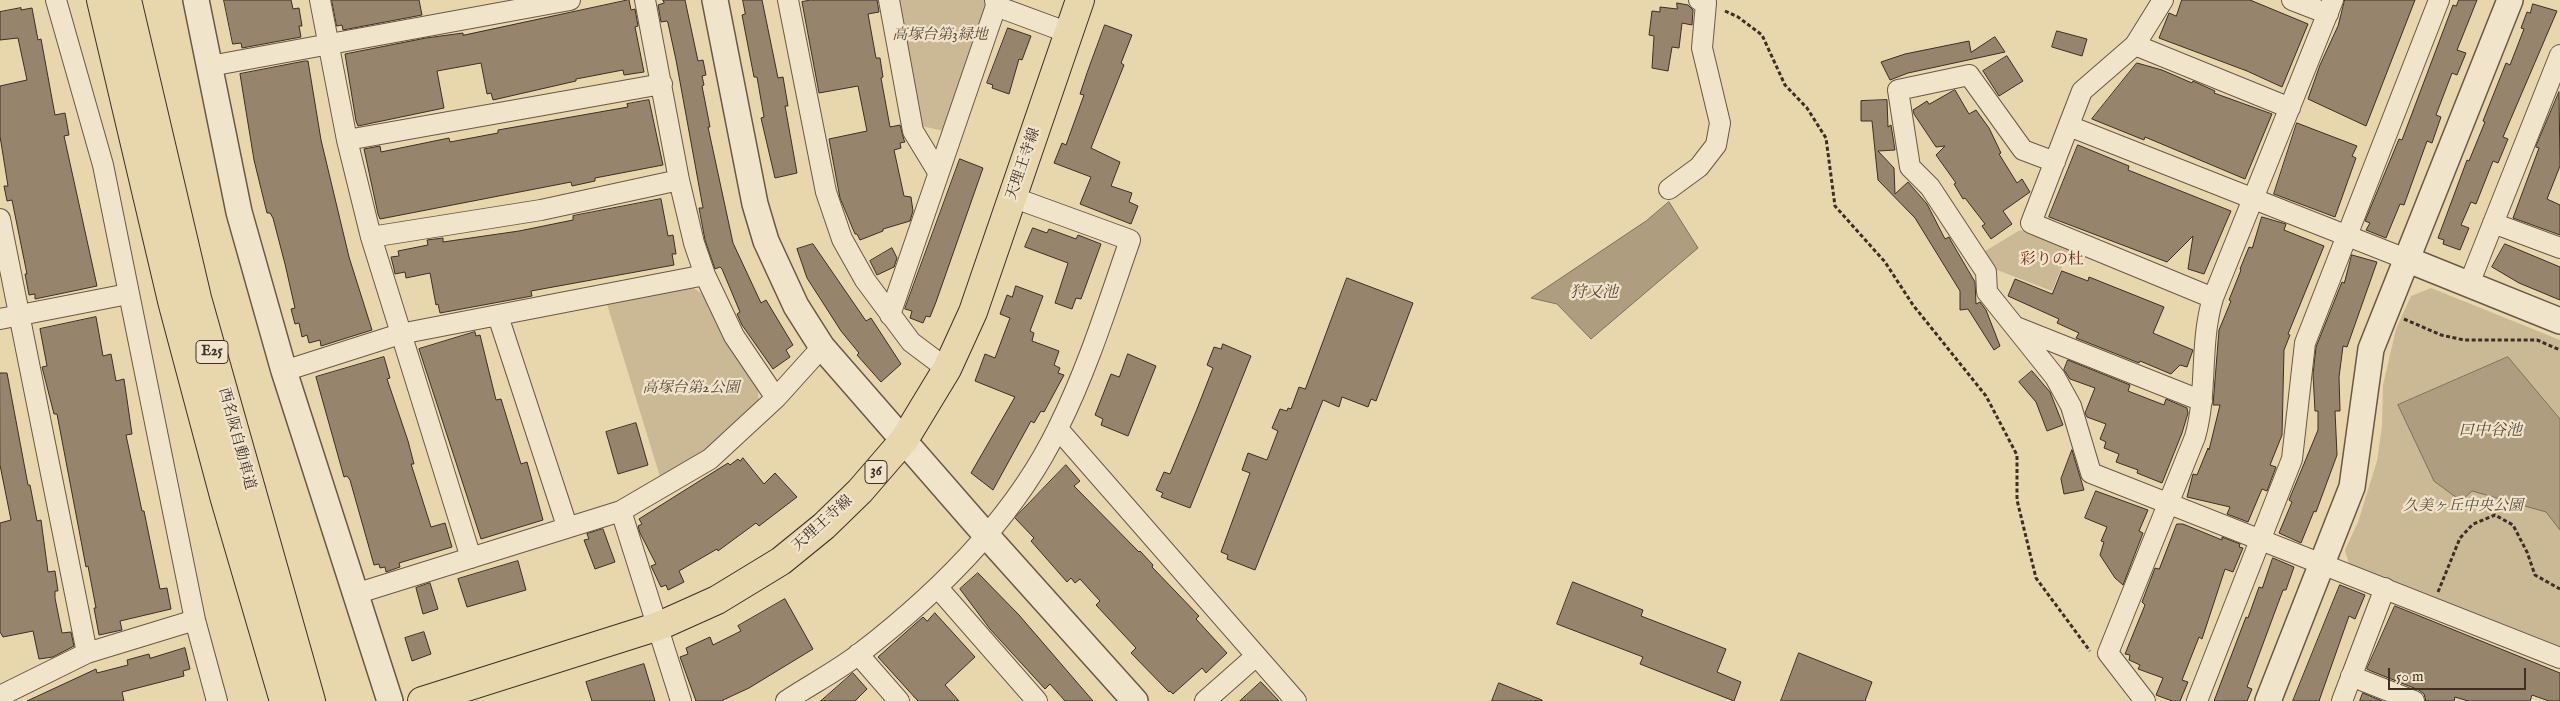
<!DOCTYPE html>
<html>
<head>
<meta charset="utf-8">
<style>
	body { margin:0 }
	#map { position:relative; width:2560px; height:701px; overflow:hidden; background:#e8d6ad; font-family:"IM FELL English",serif }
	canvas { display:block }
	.scale { position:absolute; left:2388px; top:668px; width:138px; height:22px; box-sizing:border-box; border:2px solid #3e2e25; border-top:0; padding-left:6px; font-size:15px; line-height:18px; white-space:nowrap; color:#3e2e25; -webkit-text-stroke:4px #f0e4ca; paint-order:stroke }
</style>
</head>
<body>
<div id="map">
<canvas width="2560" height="701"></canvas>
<div class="scale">50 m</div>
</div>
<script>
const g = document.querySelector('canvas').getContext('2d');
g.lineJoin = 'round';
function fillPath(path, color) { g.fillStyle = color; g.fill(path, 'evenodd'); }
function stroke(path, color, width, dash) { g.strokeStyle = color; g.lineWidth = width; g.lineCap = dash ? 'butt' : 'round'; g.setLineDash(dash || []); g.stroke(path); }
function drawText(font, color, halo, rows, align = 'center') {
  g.font = font + ' "IM FELL English","Noto Serif JP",serif'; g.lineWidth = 4.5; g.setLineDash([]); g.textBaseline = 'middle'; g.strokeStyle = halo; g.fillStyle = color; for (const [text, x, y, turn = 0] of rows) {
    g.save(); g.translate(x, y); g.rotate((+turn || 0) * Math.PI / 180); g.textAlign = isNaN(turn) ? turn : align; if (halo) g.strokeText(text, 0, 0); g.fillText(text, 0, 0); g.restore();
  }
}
fillPath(new Path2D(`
	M897 0H989L944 131 921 126Z
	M2020 230 2069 249 2052 291 1992 268 1982 253Z
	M692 287 704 295 727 342 758 390 759 406 713 446 661 480 607 304Z
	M2431 288 2560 340V648L2349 564 2345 550 2358 522 2377 461 2382 426 2383 385 2396 329 2411 296Z`), '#cbb996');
const water = new Path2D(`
	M1669 202 1698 248 1591 339 1557 304 1531 298 1646 221Z
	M2508 357 2560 419V530L2546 512 2472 491 2461 501 2434 481 2398 405Z`);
fillPath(water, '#ae9d7f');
stroke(water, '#81715b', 1);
const building = new Path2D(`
	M224 0H291L293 9 299 8 302 26H299L301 37 242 48 241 43 233 44Z
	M332 0H419L422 15 343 30 342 25 337 26Z
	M629 0 631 10 635 9 638 26 635 27 644 72 624 75 623 70 576 79V81L493 100 491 93 487 94 481 63 437 71 444 108 358 126 356 121 345 54 426 38 463 33V35Z
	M663 0H685L698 61 703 60 706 75 702 76 704 85 702 86 710 127H708L733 243 761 303 766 300 793 345 786 350 790 357 773 369 742 325 737 314 740 312 722 269 720 267 715 269 705 240 699 208H703L676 60 668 23 667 21 661 22 658 5 664 3Z
	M743 0H762L778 78 783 77 788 106H785L797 173 775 178 761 118 764 117 757 77H754L742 15 745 14Z
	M811 0H877L879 12 868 14 876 58H880L883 77 881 78 890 127 900 125 904 140 905 142 900 143 901 148 894 150 904 196 911 197 913 211 910 221 883 229V231L860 240 857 234H855L840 198 829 139 867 131 858 86 819 93 802 2Z
	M2182 0H2250L2308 24 2282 87 2247 71 2159 38 2169 13 2176 16Z
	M2345 0H2415L2366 126 2308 99 2320 65 2338 26Z
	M2459 0H2477L2457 50 2466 53 2457 75 2452 73 2436 115 2441 117 2432 143 2427 141 2404 205 2400 204 2386 238 2366 230 2370 223 2365 221 2399 139 2402 140 2453 5 2456 6Z
	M1677 3 1688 5 1693 10 1692 25 1682 23 1679 48 1672 47 1668 71 1652 68 1654 36 1649 35 1652 11 1660 12V7L1677 9Z
	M2533 4 2557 11 2503 137 2508 139 2498 163 2493 161 2476 204 2471 202 2461 225 2469 228 2460 250 2443 244 2444 240 2438 238 2467 160 2469 161 2485 122 2483 121 2506 63 2510 65 2524 29 2521 28 2527 12 2530 13Z
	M21 8V10L32 8 38 40 41 39 55 115 65 113 69 135 64 136 97 286 35 299V294L29 295 25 274H27L12 200 7 201 4 186H8L0 136V86L27 80 18 38 0 40V12Z
	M1105 25 1132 35 1121 63 1124 65 1091 148 1120 162 1111 186 1132 193 1129 202 1138 206 1131 224 1080 204 1091 177 1054 163 1062 143 1066 145 1084 95 1080 94 1087 73Z
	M1008 28 1031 36 1022 60 1019 59 1009 94 992 88 993 85 987 83Z
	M2057 31 2087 39 2082 56 2052 47Z
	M1995 37 2005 52 1908 73 1890 80 1881 62 1905 54 1969 41 1971 52Z
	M2007 56 2023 81 1999 96 1983 71Z
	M305 61H308L321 140 349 257 372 330 321 346 320 340 309 343 307 335 302 337 299 323 295 324 291 309 295 308 285 264 273 218 270 213H267L254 160 240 74Z
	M2137 63 2162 70 2192 83 2193 81 2215 91 2214 93 2272 114 2245 179 2145 137 2144 140 2092 119Z
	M1955 90 1969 114 1976 110 1989 128 2001 153 1999 154 2017 183 2022 179 2030 192 2003 211 2012 224 1991 239 1982 226 1985 224 1965 198 1963 199 1954 184 1956 183 1936 155 1945 146 1936 147 1914 114 1913 110 1927 101 1929 104Z
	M2559 92 2560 166 2547 199 2560 205V235L2513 218 2539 148 2536 147Z
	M649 100 663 165 595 178V181L572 186 571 182 380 219 378 214 364 149 380 146 381 152 449 138 450 142 498 133V130L628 107 627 104Z
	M1887 100 1888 127 1891 125 1895 150 1878 151 1894 168 1895 194 1908 182 1927 204 1945 239 1949 237 1951 241 1975 282 1976 304 1980 302 1986 310 2000 346 1994 350 1968 309 1960 310V291L1915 218 1878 180 1872 121H1861V101Z
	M2297 123 2357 146 2352 156 2356 158 2335 217 2274 194Z
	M2078 145 2129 166 2128 170 2231 211 2204 274 2188 269 2193 236 2167 262 2049 217Z
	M960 159 983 168 936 302 930 317 926 316 923 323 910 318 912 311 905 309Z
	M661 199 668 236 673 235 676 254H672L674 265 531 291 532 296 440 313 438 304 436 305 430 273 406 278 405 272 395 274 394 269 391 257 399 256 398 251 428 245 427 240 443 238V242L519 231 573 220V216Z
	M2262 217 2286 224 2284 230 2324 246 2288 334 2290 335 2284 350 2282 435 2270 465 2276 467 2267 491 2262 489 2248 522 2227 514 2230 507 2187 497 2193 474 2197 475 2208 448 2209 450 2220 405H2213L2219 330 2231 301 2229 300 2241 270 2240 269 2249 247 2252 248Z
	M1033 228 1047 233 1049 229 1076 239 1078 235 1101 244 1081 299 1076 298 1072 309 1055 303 1068 263 1025 247Z
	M813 244 866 321 871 318 901 364 881 382 857 355 859 353 841 331 807 278 797 249Z
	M2505 244 2560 267V300L2519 283 2492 267Z
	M892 248 897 258 894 267 877 275 870 261Z
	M2352 255 2377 262 2347 347 2343 346 2339 377 2340 411H2335L2337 455 2316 512 2314 511 2301 543 2279 533 2292 502 2289 500 2318 430V411H2315L2313 374 2316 347 2342 282 2344 283Z
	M2062 271 2088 281 2089 277 2164 307 2153 333 2193 350 2187 367 2180 365 2171 374 2140 361 2139 363 2076 338 2079 333 2057 323 2059 319 2008 296 2015 279 2052 294Z
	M1347 278 1413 303 1376 401 1371 399 1368 407 1342 397 1339 407 1323 400 1255 570 1227 559 1228 555 1221 552 1250 473 1242 470 1248 453 1267 460 1278 431 1272 428 1280 409 1287 411 1288 408 1291 409 1299 387 1305 389Z
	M1016 286 1043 296 1030 331 1034 333 1032 341 1059 351 1054 365 1060 368 1058 373 1064 375 1044 412 1041 411 1034 423 1031 421 993 490 971 473 1015 397 975 381 985 354 995 358 1010 318 1000 314 1007 295 1012 297Z
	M96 317 103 356 111 354 116 381 124 379 132 434 126 435 142 511H144L160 589 167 588 171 609 120 621 122 630 99 635 94 608H96L88 566 86 567 57 414H54L42 367 47 366 40 329Z
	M475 332 476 336 480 335 496 400 501 399 521 464 527 462 543 520 481 539 419 349Z
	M1223 344 1251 356 1190 508 1161 497 1163 493 1156 490 1164 472 1170 474 1197 409 1213 368 1207 365 1214 347 1221 349Z
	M1128 354 1156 366 1128 436 1101 425 1103 419 1095 415 1111 374 1119 377Z
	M384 357 390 378 387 379 408 441 414 464H411L431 527 445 523 452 547 399 563 400 567 386 572 385 567 380 568 379 564 374 565 350 480 347 476 344 477 316 377Z
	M2068 360 2130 385 2128 391 2164 405 2166 399 2187 408 2188 413 2182 433 2162 483 2137 473 2138 470 2116 462 2119 454 2104 448 2106 442 2100 439 2106 424 2087 417 2085 413 2095 388 2070 379 2064 370Z
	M2032 371 2050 392 2063 425 2047 431 2036 402 2019 382Z
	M0 373H7L28 485H30L37 521 41 520 48 572 55 571 58 591H55V598L62 633 71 632 74 646 53 657 39 659 33 631 3 637 0 632V523L11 520 0 465Z
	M636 423 648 465 618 474 606 432Z
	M2072 450 2084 490 2064 494 2061 479Z
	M743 458 764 484 775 473 797 497 759 526 756 523 718 551 717 549 679 571 684 582 668 590 666 585 661 587 651 566 656 564 640 533 638 526 642 524 639 519 728 463 730 465 738 459 740 461Z
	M1066 465 1080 481 1074 486 1139 552 1140 551 1153 565 1152 567 1199 616 1196 619 1227 653 1206 673 1202 668 1173 694 1170 691 1169 692 1131 653 1136 648 1096 605 1100 601 1080 579 1075 583 1071 578 1067 582 1031 541 1034 538 1015 518Z
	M2096 491 2148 510 2139 531 2143 533 2123 585 2115 578 2100 555 2104 542 2101 541 2107 527 2085 518Z
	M2177 524H2183L2222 540V537L2240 544 2239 547 2243 548 2233 572 2225 569 2202 639 2199 637 2182 680 2188 682 2180 701H2172L2156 695 2163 678 2138 669 2140 665 2129 660 2130 655 2125 654 2145 605 2142 602 2155 568 2159 569Z
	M603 529 615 562 595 569 584 540 589 539 587 534Z
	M2273 558 2294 567 2286 590H2283L2247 687 2252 689 2247 701H2214L2246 617 2248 618 2259 587 2262 588Z
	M518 561 526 590 467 607 458 579Z
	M978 573 1019 615 1093 701H1065L1050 684 1045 689 990 629 960 589Z
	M1573 582 1643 610 1641 616 1726 649 1717 672 1741 682 1734 701 1640 664 1643 657 1557 624Z
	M430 583 438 609 423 614 416 588Z
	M2340 585 2365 595 2355 619 2349 616 2319 701H2293Z
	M785 599 813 649 749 688 721 701H696L680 657 688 654 686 648 710 637 713 645 741 631 738 626Z
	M2395 606 2560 673V701H2549L2532 695 2530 701H2468L2455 697 2454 701H2426L2424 694 2419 690 2371 671 2367 669Z
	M935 613 975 657 945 685 959 701H918L878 657 923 617 927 621Z
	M424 632 431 654 412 661 405 638Z
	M185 648 190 669 183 671 184 676 122 692 124 701H27L96 669 97 673 128 665 127 660 149 654 150 658Z
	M1799 653 1872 682 1865 701H1781Z
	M644 664 655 701H592L586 682Z
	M853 673 867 689 855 701H821Z
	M1261 682 1279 701H1240Z
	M1499 683 1542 700V701H1492Z
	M2363 693 2382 701H2360Z`);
fillPath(building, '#96856c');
stroke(building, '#3e2e25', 1);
const minor = new Path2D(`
	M56 0 103 165 195 620 217 701
	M320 0 347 140 371 237 471 558
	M645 0 679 180 694 243 705 275 734 336 776 398
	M788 0 826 192 842 239 865 280 911 342 947 369
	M889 0 913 131 938 172
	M995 0 996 6 1069 33
	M2163 0 2135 45 2082 91 2031 223 2213 298
	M2292 0 2328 14
	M2135 45 2290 108
	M210 66 570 0
	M2069 126 2406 259
	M347 140 662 84
	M2055 162 2023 150 1969 75 1898 90 1910 167 1930 187 1986 272 1987 292 2055 377 2071 406 2091 473 2560 658
	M1669 189 1699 167 1716 145 1720 123 1702 48 1706 3 1699 0
	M0 219 87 653
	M2493 223 2560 248
	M371 237 541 210 679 180
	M2469 284 2560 55
	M890 315 996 6
	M498 316 567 526
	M0 319 128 294
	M2016 327 2202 401
	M284 371 400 334 705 275
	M1058 429 1296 701
	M621 511 681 701
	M938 588 1037 701
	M355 594 621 511 710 459 776 398 822 347
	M858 654 899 701
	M2351 676 2414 701
	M0 696 87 653 195 620
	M786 701C810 685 837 671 859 654 937 594 1015 517 1058 428 1088 368 1108 303 1130 240L1012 197
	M1205 701 1256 656
	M2145 701 2108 653 2195 437C2208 392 2199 344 2213 298L2333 0
	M2197 701 2292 459 2305 343 2439 0
	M2342 701 2385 588`);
const tertiary = new Path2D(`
	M196 0 239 212 284 371 390 701
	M715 0 755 204 766 241 796 306 822 347 986 535 1135 701
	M2406 259 2560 321
	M2268 701 2352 487 2371 349 2510 0`);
const primary = new Path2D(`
	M422 701 659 626 717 600 781 561 824 526 860 491 904 440 947 369 973 312 1080 0`);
const motorway = new Path2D(`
	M101 0 173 305 224 496 284 701
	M127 0 197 298 311 701`);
stroke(minor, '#685847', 22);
stroke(tertiary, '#685847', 28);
stroke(primary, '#3e2e25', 30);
stroke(motorway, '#3e2e25', 30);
stroke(new Path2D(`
	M1725 11 1738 17 1762 35 1785 85 1807 108 1826 138 1835 206 1885 262 1913 305 1986 396 2017 455V500L2036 578 2090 651
	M2404 319 2441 335 2464 340H2537L2560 350
	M2438 592 2460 538 2473 524 2495 515 2513 525 2527 552 2535 575 2560 589`), '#3e2e25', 3, [4, 2.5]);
stroke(minor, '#f0e4ca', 20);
stroke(tertiary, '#f0e4ca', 25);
stroke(primary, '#e8d6ad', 28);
stroke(motorway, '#e8d6ad', 28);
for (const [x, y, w] of [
	[212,352,32],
	[876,472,22]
]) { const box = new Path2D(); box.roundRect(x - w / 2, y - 11.5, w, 23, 4); g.fillStyle = '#f0e4ca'; g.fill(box); stroke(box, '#3e2e25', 1); }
drawText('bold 14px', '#3e2e25', null, [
	["E25",212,352],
	["36",876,472]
]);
drawText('italic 15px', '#5a4a3c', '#f0e4ca', [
	["高塚台第3緑地",940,36],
	["高塚台第2公園",691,389],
	["久美ヶ丘中央公園",2463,507]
]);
drawText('15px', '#3e2e25', '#f0e4ca', [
	["天理王寺線",1024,164,-71],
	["西名阪自動車道",236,439,75],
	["天理王寺線",823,524,-42]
]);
drawText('16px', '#7a1f14', '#f0e4ca', [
	["彩りの杜",2052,261]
]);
drawText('italic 16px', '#5a4a3c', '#f0e4ca', [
	["狩又池",1594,294],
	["口中谷池",2490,432]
]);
</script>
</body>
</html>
